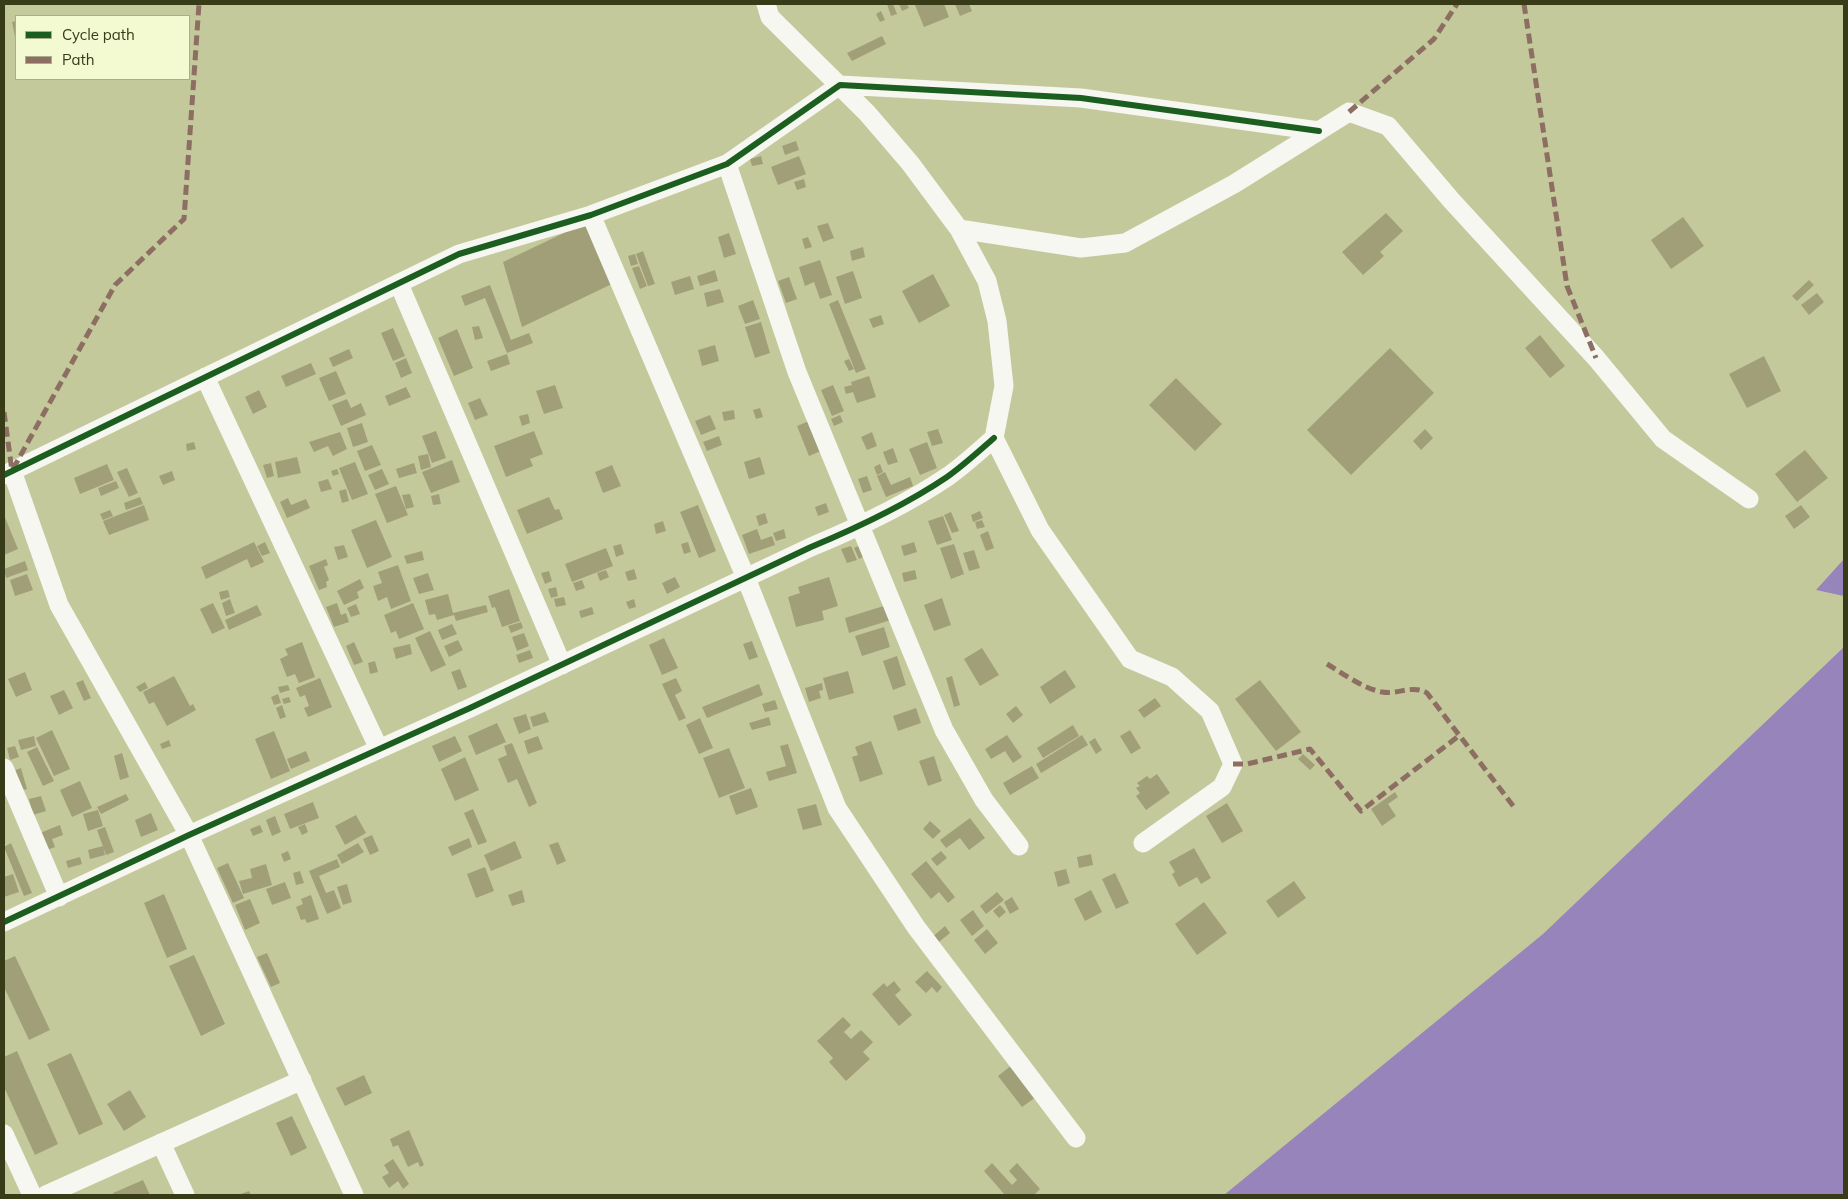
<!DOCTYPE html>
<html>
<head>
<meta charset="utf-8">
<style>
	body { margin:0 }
	#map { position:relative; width:1848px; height:1199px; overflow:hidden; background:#c4c99c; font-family:Mulish,sans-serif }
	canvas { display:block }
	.frame { position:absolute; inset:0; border:5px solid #373b18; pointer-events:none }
	.legend { position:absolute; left:15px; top:15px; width:175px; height:65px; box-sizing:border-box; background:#f3fad1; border:1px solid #a8ae87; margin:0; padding:6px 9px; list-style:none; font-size:15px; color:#373b18 }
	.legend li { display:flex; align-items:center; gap:10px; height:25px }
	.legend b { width:25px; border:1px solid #a8ae87 }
</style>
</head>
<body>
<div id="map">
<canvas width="1848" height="1199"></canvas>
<div class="frame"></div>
<ul class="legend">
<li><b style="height:6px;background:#1b5e20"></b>Cycle path</li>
<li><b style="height:6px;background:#8d6e63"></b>Path</li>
</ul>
</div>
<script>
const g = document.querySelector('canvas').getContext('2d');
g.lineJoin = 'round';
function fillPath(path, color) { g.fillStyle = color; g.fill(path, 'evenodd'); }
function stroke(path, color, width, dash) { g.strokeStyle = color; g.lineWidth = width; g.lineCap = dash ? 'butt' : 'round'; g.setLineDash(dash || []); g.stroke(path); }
fillPath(new Path2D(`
	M1844 559V596L1816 590Z
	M1844 647V1195H1224L1543 934Z`), '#9684bb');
fillPath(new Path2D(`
	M887 4H893L897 14 891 16Z
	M899 4H907L909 8 902 11Z
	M944 4 949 17 924 27 915 5Z
	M955 4H969L972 11 960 16Z
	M881 11 885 20 880 22 876 14Z
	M16 21V36L15 37 12 22Z
	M882 36 886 44 852 61 847 53Z
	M796 141 799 150 785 155 782 146Z
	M761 156 763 164 752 166 750 159Z
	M799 156 806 174 778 185 771 167Z
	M804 179 806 187 797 190 794 182Z
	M1386 213 1403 231 1380 252 1384 256 1363 275 1342 252Z
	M1683 217 1704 246 1671 269 1651 240Z
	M589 221 616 282 522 327 503 262Z
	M828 223 834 238 823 242 817 226Z
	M729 233 736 254 724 258 718 237Z
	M808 237 812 247 805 249 802 239Z
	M863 247 865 257 852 261 850 251Z
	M643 251 655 284 648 286 636 254Z
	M635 254 638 264 631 266 628 256Z
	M820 260 832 295 820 299 814 282 805 286 799 267Z
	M639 266 647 286 640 289 632 268Z
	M715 270 718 281 700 286 697 276Z
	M853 271 862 298 845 304 836 277Z
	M933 274 950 306 919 323 902 291Z
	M690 276 694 289 675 295 671 282Z
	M789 277 797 299 786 303 778 281Z
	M1809 280 1814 285 1797 301 1792 296Z
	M490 285 511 340 529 333 533 343 507 353 485 298 465 306 461 296Z
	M720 289 724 302 707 307 704 293Z
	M1817 293 1824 302 1809 315 1801 305Z
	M753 300 760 319 745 324 738 306Z
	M838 300 866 369 856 373 829 304Z
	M881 315 884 324 873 328 869 319Z
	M761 322 770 353 755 358 745 327Z
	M479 326 483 338 475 340 472 327Z
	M393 328 405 356 393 361 381 333Z
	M457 329 473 368 454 376 438 338Z
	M1540 335 1565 366 1550 378 1525 348Z
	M715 345 719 361 702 366 698 350Z
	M1390 348 1434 393 1351 475 1307 430Z
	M349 349 353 358 333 367 329 358Z
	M507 354 510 364 491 371 487 361Z
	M1764 356 1781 391 1747 408 1729 374Z
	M406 358 412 373 401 378 395 363Z
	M849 359 854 369 849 371 844 361Z
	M311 363 316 374 286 387 281 376Z
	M336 371 346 394 329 401 319 378Z
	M869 376 876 397 857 403 853 392 846 394 844 387 852 385 851 382Z
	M1176 378 1222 424 1195 451 1149 405Z
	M555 385 563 408 544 414 536 391Z
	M833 385 844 411 832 416 821 390Z
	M406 387 411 397 389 406 385 396Z
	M259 390 267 407 253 414 245 397Z
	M480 398 488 415 475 420 468 403Z
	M347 399 351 408 361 403 366 415 341 426 332 405Z
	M760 408 763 417 756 419 753 410Z
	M734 410 735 419 724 421 722 412Z
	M528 414 530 423 522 426 519 416Z
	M710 415 716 429 701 435 695 421Z
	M840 415 843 422 834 426 831 419Z
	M809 421 821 451 809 456 797 426Z
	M362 423 368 442 353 447 347 428Z
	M938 429 943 443 932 446 927 432Z
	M1425 429 1433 438 1421 450 1413 441Z
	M436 431 446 458 432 463 422 436Z
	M534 431 543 454 530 459 533 466 506 477 494 446Z
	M340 432 347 449 333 456 328 446 314 452 309 442Z
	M872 432 877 446 867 450 861 437Z
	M719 436 722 445 707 451 703 442Z
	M194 442 196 449 187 451 186 444Z
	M927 442 937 468 920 475 909 449Z
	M372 445 381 465 365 471 357 451Z
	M893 448 898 462 888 465 883 452Z
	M1805 450 1828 478 1797 502 1775 474Z
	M428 454 431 467 421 470 418 456Z
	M297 457 301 473 278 478 275 462Z
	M760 457 765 474 749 479 744 462Z
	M452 460 460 482 431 493 422 472Z
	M355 462 368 494 352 500 339 468Z
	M271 463 274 476 267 478 263 465Z
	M414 463 417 473 399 478 396 469Z
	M107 464 114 480 80 494 74 478Z
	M880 464 883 472 877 475 874 467Z
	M612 465 621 486 603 493 595 472Z
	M127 468 138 493 129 497 117 472Z
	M337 469 339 474 333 476 331 471Z
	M382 469 389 484 375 490 368 475Z
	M172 471 175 480 163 485 159 476Z
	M885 472 891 485 910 477 913 486 886 497 877 476Z
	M867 476 872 490 863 493 858 479Z
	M328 479 332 489 321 492 318 482Z
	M116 481 119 488 101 496 98 488Z
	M396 486 408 515 387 523 375 494Z
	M346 489 349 501 342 503 339 491Z
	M410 494 414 507 406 509 402 495Z
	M439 494 441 504 433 505 431 496Z
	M140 497 143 504 126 510 124 503Z
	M549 497 555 510 559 509 563 519 527 534 517 510Z
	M288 498 291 505 306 499 310 508 287 518 280 502Z
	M826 503 829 512 818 516 815 507Z
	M144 505 149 520 109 535 103 521Z
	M698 505 716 551 699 558 680 512Z
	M1801 505 1810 517 1794 529 1785 516Z
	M110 510 113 516 103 520 100 514Z
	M980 511 983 518 973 522 971 515Z
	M951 512 959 531 952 533 944 515Z
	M765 513 768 523 759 526 756 516Z
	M4 515 18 549 4 555Z
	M943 516 952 540 937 545 928 521Z
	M376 520 392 557 367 568 351 530Z
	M982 520 985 527 977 529 975 522Z
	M663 521 666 531 656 534 654 524Z
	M757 529 761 540 772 536 775 545 749 554 742 535Z
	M784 529 786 538 776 541 773 533Z
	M988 531 994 548 986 551 980 535Z
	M254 542 264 562 251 568 247 559 206 579 201 567Z
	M265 542 270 553 262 556 257 546Z
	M688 542 691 552 684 554 681 544Z
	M914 542 917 552 904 556 901 546Z
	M621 544 624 554 616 557 613 546Z
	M954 544 964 574 951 579 940 548Z
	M344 545 348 557 338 560 334 547Z
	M851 546 857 560 847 563 841 549Z
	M858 546 863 557 859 559 854 548Z
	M606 548 613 566 572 582 565 564Z
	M974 550 980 568 969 571 963 553Z
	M422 551 424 560 407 564 404 556Z
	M326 559 328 565 324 567 329 580 326 582 327 587 319 590 309 566Z
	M25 561 28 570 6 578 4 569Z
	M398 565 411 601 391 609 387 597 378 601 373 586 382 583 378 572Z
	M634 569 637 579 628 581 625 572Z
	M606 570 609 577 600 581 597 573Z
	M915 570 917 579 904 582 902 573Z
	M549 571 552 581 545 584 541 573Z
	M428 573 434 590 419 594 413 578Z
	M27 574 33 590 15 596 10 580Z
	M675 577 680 587 667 594 662 583Z
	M829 577 838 606 822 611 824 620 796 627 788 597 800 593 798 587Z
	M360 579 364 588 357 592 359 598 344 605 337 591Z
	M582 580 585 588 576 591 573 583Z
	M556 587 558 596 551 598 548 589Z
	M509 589 520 621 502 627 495 607 492 608 488 596Z
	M228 590 230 597 221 600 219 592Z
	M448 594 453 613 486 605 488 612 456 621 454 615 437 620 435 614 429 615 425 600Z
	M564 597 566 605 556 607 554 599Z
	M942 598 951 625 934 631 924 605Z
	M230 599 235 613 226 616 222 603Z
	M634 599 636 607 629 609 626 602Z
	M213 603 225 628 212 634 200 609Z
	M337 603 341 615 346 613 349 622 334 627 326 607Z
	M413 603 424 629 399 639 396 631 391 633 384 615Z
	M356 604 360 614 351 617 347 608Z
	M890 604 894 619 849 633 845 618Z
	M257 605 262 615 229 630 225 620Z
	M592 607 594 614 581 618 579 611Z
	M521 622 523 628 511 633 508 626Z
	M452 624 457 634 442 640 438 630Z
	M884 627 890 647 862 656 855 636Z
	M430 631 446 665 431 672 415 638Z
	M524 633 529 646 517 651 512 637Z
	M664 638 678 668 662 675 649 645Z
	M458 640 463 650 449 657 444 646Z
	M752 641 758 657 749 660 743 644Z
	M302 642 315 677 299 683 295 674 287 677 280 659 288 655 285 649Z
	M354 642 363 662 354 665 346 646Z
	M410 644 412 654 396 659 393 648Z
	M982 648 999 675 980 686 964 659Z
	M530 650 533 658 519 663 516 655Z
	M897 656 906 685 893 690 883 661Z
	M375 661 378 672 370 674 368 663Z
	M460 669 467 687 458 690 451 672Z
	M1065 670 1076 687 1050 704 1040 687Z
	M848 671 854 693 829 700 823 678Z
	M25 672 32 690 16 697 8 679Z
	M174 676 190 706 193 704 196 710 167 726 154 702 149 704 143 692Z
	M952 676 960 705 954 707 946 678Z
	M320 678 332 707 308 717 304 708 309 706 305 695 300 697 296 688Z
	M676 678 682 691 675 695 686 718 679 721 662 684Z
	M83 680 91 698 84 701 76 683Z
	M1260 680 1301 732 1276 751 1235 699Z
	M145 682 148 688 140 692 136 687Z
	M822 683 823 690 819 691 821 698 809 702 805 688Z
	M759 684 763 695 707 718 702 707Z
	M288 685 290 690 280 693 278 687Z
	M64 690 73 708 59 715 50 696Z
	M278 694 281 703 274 705 271 697Z
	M289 697 291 702 284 704 282 699Z
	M1155 698 1161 706 1144 718 1138 710Z
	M775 700 778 709 765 712 762 704Z
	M282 705 286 717 280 719 276 708Z
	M1016 706 1023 715 1013 723 1006 714Z
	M916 708 921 723 898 731 893 716Z
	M545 712 549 722 533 727 530 717Z
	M526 714 531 729 519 734 513 718Z
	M769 717 771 725 752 730 749 723Z
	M700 718 713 748 699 754 686 725Z
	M497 723 506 742 476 755 468 736Z
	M1073 725 1079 736 1043 758 1037 748Z
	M52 730 70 769 54 776 36 738Z
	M1130 730 1141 748 1131 754 1120 736Z
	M274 731 290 771 271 779 255 739Z
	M1007 735 1022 757 1013 763 1005 751 991 759 985 749Z
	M1082 735 1088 745 1041 773 1036 764Z
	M34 736 36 746 21 750 18 740Z
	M455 736 462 751 439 762 432 746Z
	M538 736 543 749 528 754 524 741Z
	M1095 738 1102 750 1096 754 1089 742Z
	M169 740 171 746 162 749 160 744Z
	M871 741 883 774 860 782 852 757 858 755 855 747Z
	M512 743 537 803 529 807 517 779 508 783 498 759 507 755 504 746Z
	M788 744 797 773 769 781 766 772 786 766 780 746Z
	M15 746 19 757 10 760 7 748Z
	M37 747 54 781 43 786 27 752Z
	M729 748 745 788 719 798 703 758Z
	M306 751 310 761 291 769 287 759Z
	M122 753 129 777 120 780 114 756Z
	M1303 754 1315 765 1310 770 1298 759Z
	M934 756 942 781 928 786 919 761Z
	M465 757 479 790 455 801 441 769Z
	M1032 766 1039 778 1010 795 1003 783Z
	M21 768 27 789 19 791 13 771Z
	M1157 774 1170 793 1146 810 1136 796 1140 793 1136 788 1140 786 1137 783 1147 776 1150 779Z
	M80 781 92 808 72 817 60 790Z
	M751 788 758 807 736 815 729 796Z
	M1395 792 1398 797 1388 804 1396 816 1382 826 1371 809Z
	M126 794 129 800 101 814 97 807Z
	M41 796 46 811 33 815 29 799Z
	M313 802 319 818 290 829 284 814Z
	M1227 803 1243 831 1222 843 1206 816Z
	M816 804 822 825 803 830 797 809Z
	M473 809 487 842 478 845 464 813Z
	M98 810 103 826 88 831 83 814Z
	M151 813 158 830 141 837 135 820Z
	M356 815 366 833 345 845 335 826Z
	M275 816 281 832 272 836 266 820Z
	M970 818 985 838 969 850 960 838 946 848 940 840Z
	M930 821 941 831 933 839 923 829Z
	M305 824 308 832 302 835 298 827Z
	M60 825 63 835 52 839 55 847 47 850 40 833Z
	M260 825 263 832 253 836 250 829Z
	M105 827 114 852 106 855 97 830Z
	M372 835 379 851 370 855 363 839Z
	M469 838 472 847 452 856 448 847Z
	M515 841 522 858 491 871 484 855Z
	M558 842 566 861 557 865 549 845Z
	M11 843 32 893 24 896 4 847Z
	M358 843 364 852 342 864 337 855Z
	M103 846 105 855 90 859 88 850Z
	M1194 848 1211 878 1201 884 1197 877 1179 887 1172 874 1175 872 1169 862Z
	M288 851 291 859 284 862 281 854Z
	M941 851 947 858 937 866 931 859Z
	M1091 854 1093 865 1079 868 1077 857Z
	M80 857 82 864 68 868 66 861Z
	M337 859 340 867 319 876 326 893 334 890 341 908 327 914 309 871Z
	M926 861 955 897 948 903 939 892 931 899 911 874Z
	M228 863 244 898 233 903 217 868Z
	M266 864 272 885 243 894 239 881 252 878 250 869Z
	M485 867 494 891 476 898 467 874Z
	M1066 869 1070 883 1058 887 1054 872Z
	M300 871 304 883 296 885 293 873Z
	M1115 873 1129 903 1116 909 1102 879Z
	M13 874 19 892 4 897V877Z
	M1294 881 1306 898 1278 918 1266 901Z
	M285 882 291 898 272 905 266 889Z
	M347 884 352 902 343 905 337 887Z
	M522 890 525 902 512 906 508 895Z
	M1091 890 1102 912 1085 921 1074 899Z
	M997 892 1004 900 986 914 980 906Z
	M164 894 187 949 167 958 144 903Z
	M311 895 319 919 307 923 305 919 301 920 296 907 303 904 301 899Z
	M1012 897 1019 909 1010 914 1004 902Z
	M250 899 260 923 245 930 235 905Z
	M1204 902 1227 933 1197 955 1175 924Z
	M1000 905 1006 912 999 918 993 911Z
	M973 910 984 926 972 936 960 920Z
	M945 926 950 933 935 945 930 939Z
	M987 929 998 943 985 954 974 940Z
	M267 953 280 983 271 987 257 957Z
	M194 955 225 1024 201 1036 169 966Z
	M15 956 50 1030 29 1040 4 987V961Z
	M927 971 942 987 937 993 932 987 926 993 915 982Z
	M894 981 901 990 895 995 912 1015 899 1026 872 994 884 983 887 987Z
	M843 1017 851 1025 844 1032 851 1039 861 1030 873 1042 863 1052 870 1059 846 1081 829 1062 833 1058 817 1041Z
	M17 1051 58 1144 35 1155 4 1087V1057Z
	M71 1053 103 1124 79 1135 47 1064Z
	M1012 1065 1036 1097 1022 1107 998 1076Z
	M364 1075 372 1093 345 1106 336 1088Z
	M130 1090 146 1117 124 1131 107 1104Z
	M292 1116 307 1148 291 1156 276 1123Z
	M409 1130 424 1165 420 1167 418 1162 408 1167 398 1145 393 1147 390 1139Z
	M393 1159 409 1184 403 1189 398 1181 389 1188 382 1177 389 1173 384 1165Z
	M992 1163 1012 1185 1017 1180 1009 1171 1017 1163 1040 1189 1034 1195H1005L984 1171Z
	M143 1180 150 1195H114L113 1193Z
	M249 1191 251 1195H238Z`), '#a19f78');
stroke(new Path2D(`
	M766 4 770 17 867 113 910 163 959 229 987 281 997 321 1004 386 994 438 1040 530 1130 659 1172 677 1210 711 1233 764 1222 787 1143 843
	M727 164 797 372 944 730 984 800 1019 846
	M591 215 746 578 837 808 916 927 1076 1138
	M959 229 1081 248 1125 243 1234 184 1349 112 1388 126 1451 200 1596 358 1663 439 1749 499
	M399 284 562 665
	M205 377 379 749
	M12 471 59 605 189 835 354 1195
	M4 475 459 254 591 215 727 164 840 85 1081 98 1319 131
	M4 768 59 897
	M4 922 189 835 470 708 811 547C859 527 904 506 947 477 964 465 979 451 994 438
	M4 1134 32 1195
	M161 1143 185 1195
	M46 1195 302 1080`), '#f6f7f0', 19);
stroke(new Path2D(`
	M1524 4 1567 286 1596 358
	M1349 112 1434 39 1457 4
	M4 412 12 471
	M13 469 115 285 184 219 199 4
	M1327 664C1344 674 1362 688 1382 692 1398 695 1413 684 1427 693L1514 807
	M1233 764H1247L1310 749 1361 811 1460 735`), '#8d6e63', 5, [10, 5]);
stroke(new Path2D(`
	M4 475 459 254 591 215 727 164 840 85 1081 98 1319 131
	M4 922 189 835 470 708 811 547C859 527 904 506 947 477 964 465 979 451 994 438`), '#1b5e20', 6);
</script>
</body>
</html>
